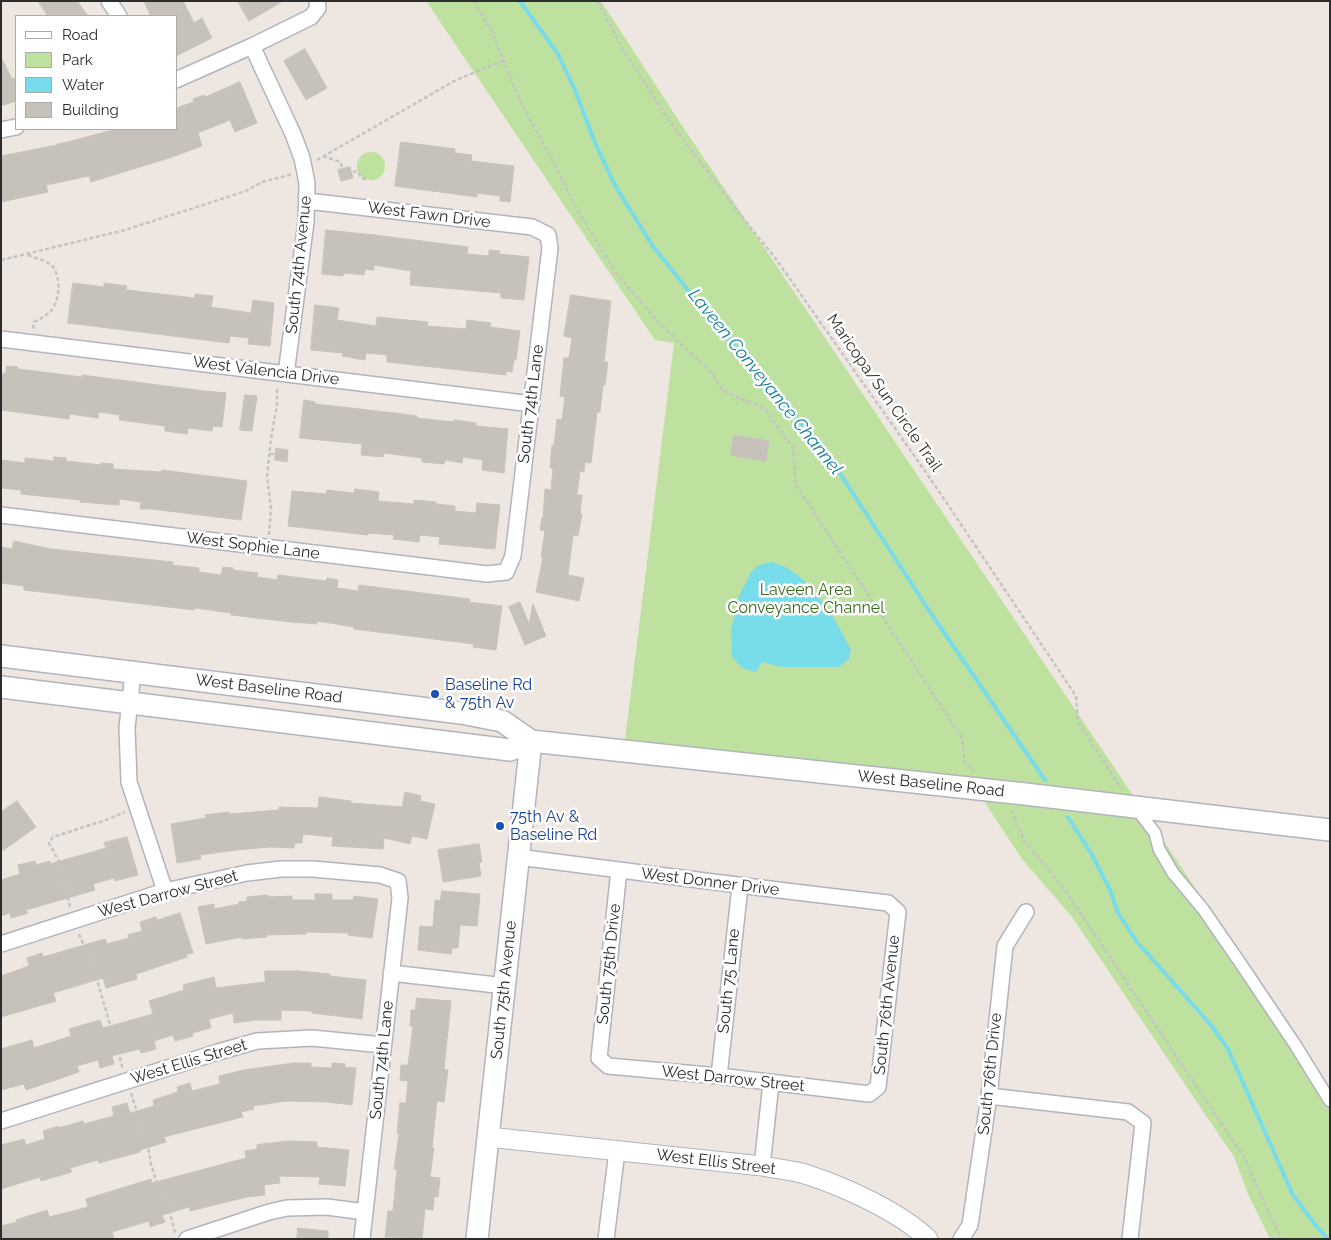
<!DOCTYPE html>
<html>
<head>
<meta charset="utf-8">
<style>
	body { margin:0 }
	#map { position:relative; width:1331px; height:1240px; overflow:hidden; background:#eee6e0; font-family:Raleway,sans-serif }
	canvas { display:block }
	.frame { position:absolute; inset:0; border:2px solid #2d2d2d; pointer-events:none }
	.legend { position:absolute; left:15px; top:15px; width:162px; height:115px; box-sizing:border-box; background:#fff; border:1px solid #ababab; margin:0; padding:6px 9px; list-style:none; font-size:15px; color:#2d2d2d }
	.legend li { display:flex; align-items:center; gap:10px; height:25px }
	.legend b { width:25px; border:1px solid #ababab }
</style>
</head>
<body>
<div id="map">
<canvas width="1331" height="1240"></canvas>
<div class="frame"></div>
<ul class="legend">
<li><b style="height:6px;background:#fff"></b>Road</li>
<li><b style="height:14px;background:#bfe1a0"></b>Park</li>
<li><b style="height:14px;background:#79dcea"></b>Water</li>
<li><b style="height:14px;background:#c7c1bb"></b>Building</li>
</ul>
</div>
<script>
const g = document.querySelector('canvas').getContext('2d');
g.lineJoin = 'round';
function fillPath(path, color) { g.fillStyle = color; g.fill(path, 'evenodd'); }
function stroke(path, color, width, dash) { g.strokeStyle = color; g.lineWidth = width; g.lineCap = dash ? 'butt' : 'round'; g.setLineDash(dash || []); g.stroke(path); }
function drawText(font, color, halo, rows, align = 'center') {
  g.font = font + ' Raleway,sans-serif'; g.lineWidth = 5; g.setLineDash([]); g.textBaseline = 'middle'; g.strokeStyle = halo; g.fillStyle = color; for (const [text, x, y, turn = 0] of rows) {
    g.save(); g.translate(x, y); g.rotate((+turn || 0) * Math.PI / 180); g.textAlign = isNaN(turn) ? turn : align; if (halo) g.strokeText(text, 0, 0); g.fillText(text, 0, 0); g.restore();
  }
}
fillPath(new Path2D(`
	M426 1H601L683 127 1330 1088V1239H1270L1248 1194 1234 1157 1072 917 1022 859 970 780 625 740 674 343 655 340Z
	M357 166a14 14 0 1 1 28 0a14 14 0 1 1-28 0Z`), '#bfe1a0');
fillPath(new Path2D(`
	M771 562C777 564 784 566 789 569 818 588 836 620 851 650L849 659 838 667H781L762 662 756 672 742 668 732 657 731 630 739 596 751 572 759 565Z`), '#79dcea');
stroke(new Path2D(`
	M520 1 558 54 575 90 595 143 616 187 652 245 704 310 828 455 928 609 1045 780
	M1068 817 1092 855 1110 890 1118 913 1137 942 1211 1025 1228 1049 1293 1195 1317 1227 1328 1239`), '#79dcea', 4);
const building = new Path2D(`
	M38 1H77L88 16H48Z
	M144 1H183L194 23 202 18 212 38 176 56V16H151Z
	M238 1H283L249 21Z
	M305 49 327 88 306 100 284 61Z
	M1 57 12 79 16 78V101L1 106Z
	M240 82 257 123 235 132 230 120 198 133 202 146 172 157 91 182 89 176 46 185 48 192 1 202V156L57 145V144L68 142 116 129H176V108L194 102 193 99 204 95 205 97Z
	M401 142 455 149V153L472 155 471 161 514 166 510 202 500 201V196L477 193V197L395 186Z
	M350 167 353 178 341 181 338 170Z
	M326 230 375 235 468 247 467 254 489 256V250L500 251 499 254 529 257 524 300 501 298V293L410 285 411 271 374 265V270L365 269 364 275 344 273 343 276 322 274Z
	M73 283 104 287V283L127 286 126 290 195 298V294L213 296 211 307 251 313 253 300 274 303 270 346 248 344 249 338 230 336 229 343 68 323Z
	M571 295 611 301 604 362H608L605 385H603L600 412H597L591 463 585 462 584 472 580 471 577 495H582L580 514H582L578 536 573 535 568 575 584 578 579 601 536 592 543 557H541L545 531 540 530 542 518H543L545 489 551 490 553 468H550L552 445 554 446 557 419 562 420 565 397 560 396 564 358H569L572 338 564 336Z
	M315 305 339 308 337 320 376 326 377 317 428 322 427 326 466 329 467 320 491 323 490 327 520 331 516 360 514 359 512 372 506 371V375L387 362V355L366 353 365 360 342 356 343 353 311 350Z
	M7 366 18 367V369L82 377V375L204 391 226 393 222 427 213 426 212 431 188 428 187 434 165 431V426L119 420 120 415 99 412 98 418 70 414 69 419 1 410V373L5 374Z
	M245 395 257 396 252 431 240 430Z
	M304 400 315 402V404L395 413 417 416V418L454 422V420L476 423V426L508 429 504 473 482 470 483 460 463 457 462 463 445 460 444 464 422 462V458L384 453 383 457 361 455 362 444 300 438Z
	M734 435 769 441 766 461 731 455Z
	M276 448 288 450 287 462 275 460Z
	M54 457 66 458V461L101 465V463L113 464V469L161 472 162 470 247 481 241 520 152 509H140L141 502 120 499 119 505 92 503 80 502 81 500 21 494V490L1 488V460L25 463V458L54 461Z
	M355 489 379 492 378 501 414 504V500L436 502V504L455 506V511L476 513 477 503 500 505 495 549 439 544 440 537 420 535 419 542 393 539 394 535 368 533V535L288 526 292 491 326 494 327 490 354 493Z
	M14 541 51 549 173 562 172 565 199 568V572L221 575 223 567 233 568V570L258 573 257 577 277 580 278 575 326 581 327 578 338 580 337 588 358 591 359 585 470 599 469 602 502 606 496 650 473 647 474 644 354 629V627L317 621V624L291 622 231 615V613L195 608 194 610 24 590V586L1 583V547L12 549Z
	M520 602 529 624 533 604 546 636 525 645 509 607Z
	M405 792 421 796 420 801 435 804 427 839 412 836 410 844 384 838 383 849 332 846 333 837 303 834 302 843H295L294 848 270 847 236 850 200 855 201 859 177 863 171 824 206 818 205 815 229 812 230 814 279 810V807L318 808 319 797 351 801V803L402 807Z
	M17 801 36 827 1 852V812Z
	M127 837 138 875 115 881 114 878 93 884 95 890 26 910 28 913 11 918 10 913 1 916V880L20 874 18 865 35 861 36 865 50 861V864L106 848 104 843Z
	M479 844 482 862 479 863 481 876 443 882 438 850Z
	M442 891 480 894 477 926 460 925 458 948H452L451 954 418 950 420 926 433 927 435 900 440 901Z
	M315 894H332V900H353L354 896 378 899 372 938 348 935 349 933 306 932V934L266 935 267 937 242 939V937L206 944 198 907 214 904V909L239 904V902L247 901V897L268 895V897L292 896V900H315Z
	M180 913 193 953 187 954V957L136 974 137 979 106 988 103 978 53 993 56 1001 1 1017V976L29 966 27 958 42 953 43 957 105 939 107 944 129 938 128 935 142 931 140 922 156 917 157 920Z
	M265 971H299L330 974V976L366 980 362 1019 312 1013V1011L281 1010V1020H256L234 1023 233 1013 209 1019 211 1028 192 1033 193 1036 175 1041 173 1035 154 1041 156 1049 141 1053 140 1049 112 1056 114 1064 100 1068 98 1060 77 1066 79 1072 44 1084 26 1090 24 1084 1 1090V1049L32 1040 34 1048 71 1036 69 1029 100 1020 103 1028 153 1014 149 1001 184 990 183 985 214 977 216 988 265 982Z
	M417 998 451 1001 444 1069 448 1070 444 1102 437 1101 432 1148H434L430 1177 440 1178 438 1197 434 1196 433 1210 425 1209 422 1239 385 1237 388 1211H393L397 1169H394L399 1134 397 1133 400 1103H406L408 1081 400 1080 401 1065H408L413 1026H410L411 1010H415Z
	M294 1063H311V1067L332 1068V1063L345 1064V1067L356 1068 352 1105 328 1102 286 1101 253 1106 254 1109 241 1112 243 1117 164 1137 166 1142 140 1150V1152L99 1163 98 1160 70 1168 72 1172 41 1181 40 1177 1 1189V1145L24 1139 26 1145 45 1139 43 1131 59 1126V1128L83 1121 84 1124 114 1116 112 1107 127 1103 130 1113 154 1106 153 1100 178 1092 177 1087 190 1083 192 1091 220 1084 219 1076 244 1070Z
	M290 1141 317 1142V1147L349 1150 345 1186 319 1184 320 1177 279 1176 280 1183 264 1185 265 1195 247 1197 190 1211 189 1207 162 1215 165 1222 150 1227 149 1221 112 1232 114 1239H1V1226L17 1222 16 1220 47 1210 49 1217 88 1207 86 1199 151 1179 152 1183 246 1158 245 1151 257 1149V1145Z
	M298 1228 328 1231V1239H297Z`);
fillPath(building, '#c7c1bb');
stroke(building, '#c9c2ba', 1);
const pedestrian = new Path2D(`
	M1136 808 1155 833 1159 849 1173 873 1203 909 1243 967 1296 1046 1330 1101`);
const minor = new Path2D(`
	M109 1 119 16
	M252 46 293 134 302 158 307 183 306 222 286 374
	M176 80 252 46 311 17 318 8 317 1
	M1 130 16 127
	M1 339 532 404
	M1 515 487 574 506 572 513 556 550 248 548 235 532 227 307 201
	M133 673 127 728 129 782 165 891
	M518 857C642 873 765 889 888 903L898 912 878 1087 869 1094 719 1076 608 1066 599 1058 619 870
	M1 944 165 891 247 873 281 869H313L380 875 398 881 400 898 362 1239
	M391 973 505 986
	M719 1076 740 887
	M989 1096 1128 1112 1143 1123 1130 1239
	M1 1121 218 1052 257 1041 312 1038 383 1045
	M762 1166 771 1083
	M187 1239 269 1212 287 1208 327 1207 365 1212
	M606 1239 617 1151
	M961 1239 970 1225 989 1096 1005 946 1026 912`);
const tertiary = new Path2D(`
	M488 1137 762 1166C777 1169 794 1170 808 1175 845 1187 900 1212 928 1239`);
const secondary = new Path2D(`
	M1 656 461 713 502 721 531 741 1025 794 1330 830
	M1 687 510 750 531 741
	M477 1239 531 741`);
stroke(pedestrian, '#b1b4bd', 14);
stroke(minor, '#b1b4bd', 18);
stroke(tertiary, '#b1b4bd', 21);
stroke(secondary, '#b1b4bd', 24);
stroke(new Path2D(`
	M474 1 491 30 522 105 555 165 576 208 616 273 660 324 712 373 723 391 765 409 793 448 796 485 962 738 965 763 974 771
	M597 1 624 51 670 122 739 213 776 259 934 484 1076 696 1078 722 1122 789
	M323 156 340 162 345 174 357 171 362 178 367 180
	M317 160 456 80 503 61
	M28 255C35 258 44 260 50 264 62 273 60 301 51 311 46 316 40 319 34 322L33 329
	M1 260 125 230 246 191 262 182 293 174
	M270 454H275
	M269 535 271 508 267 476 271 439 277 405V387
	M1012 810 1017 826 1025 842 1045 865 1067 893 1245 1159 1263 1201 1282 1239
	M70 907 63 880 62 867 49 843 53 837 109 819 125 812
	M79 934 95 973 123 1069
	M131 1093 148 1147 151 1164 157 1184 169 1209 175 1233`), '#c4c4c4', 2.5, [4, 2.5]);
stroke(pedestrian, '#fff', 11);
stroke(minor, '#fff', 15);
stroke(tertiary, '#fff', 19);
stroke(secondary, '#fff', 21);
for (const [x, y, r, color] of [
	[435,694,5,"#1a4fb4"],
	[500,826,5,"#1a4fb4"]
]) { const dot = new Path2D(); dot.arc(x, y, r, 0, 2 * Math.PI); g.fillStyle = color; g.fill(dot); stroke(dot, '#fff', 2); }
drawText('16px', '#2d2d2d', '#fff', [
	["West Fawn Drive",429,215,7],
	["South 74th Avenue",299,265,-84],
	["West Valencia Drive",266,371,7],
	["Maricopa/Sun Circle Trail",884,393,55],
	["South 74th Lane",531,404,-83],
	["West Sophie Lane",253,546,7],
	["West Baseline Road",269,689,7],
	["West Baseline Road",931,784,6],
	["West Donner Drive",710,882,7],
	["West Darrow Street",168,894,-15],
	["South 75th Drive",609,964,-84],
	["South 75 Lane",729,981,-84],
	["South 75th Avenue",504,990,-84],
	["South 76th Avenue",887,1005,-84],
	["South 74th Lane",382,1060,-84],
	["West Ellis Street",189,1062,-17],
	["South 76th Drive",990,1074,-84],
	["West Darrow Street",733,1079,6],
	["West Ellis Street",716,1162,7]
]);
drawText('16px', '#38691e', '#fff', [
	["Laveen Area",806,590],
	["Conveyance Channel",806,608]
]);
drawText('16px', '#164399', '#fff', [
	["Baseline Rd",445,685],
	["& 75th Av",445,703],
	["75th Av &",510,817],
	["Baseline Rd",510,835]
], 'left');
drawText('italic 18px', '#137f9b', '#fff', [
	["Laveen Conveyance Channel",765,382,51]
]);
</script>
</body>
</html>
